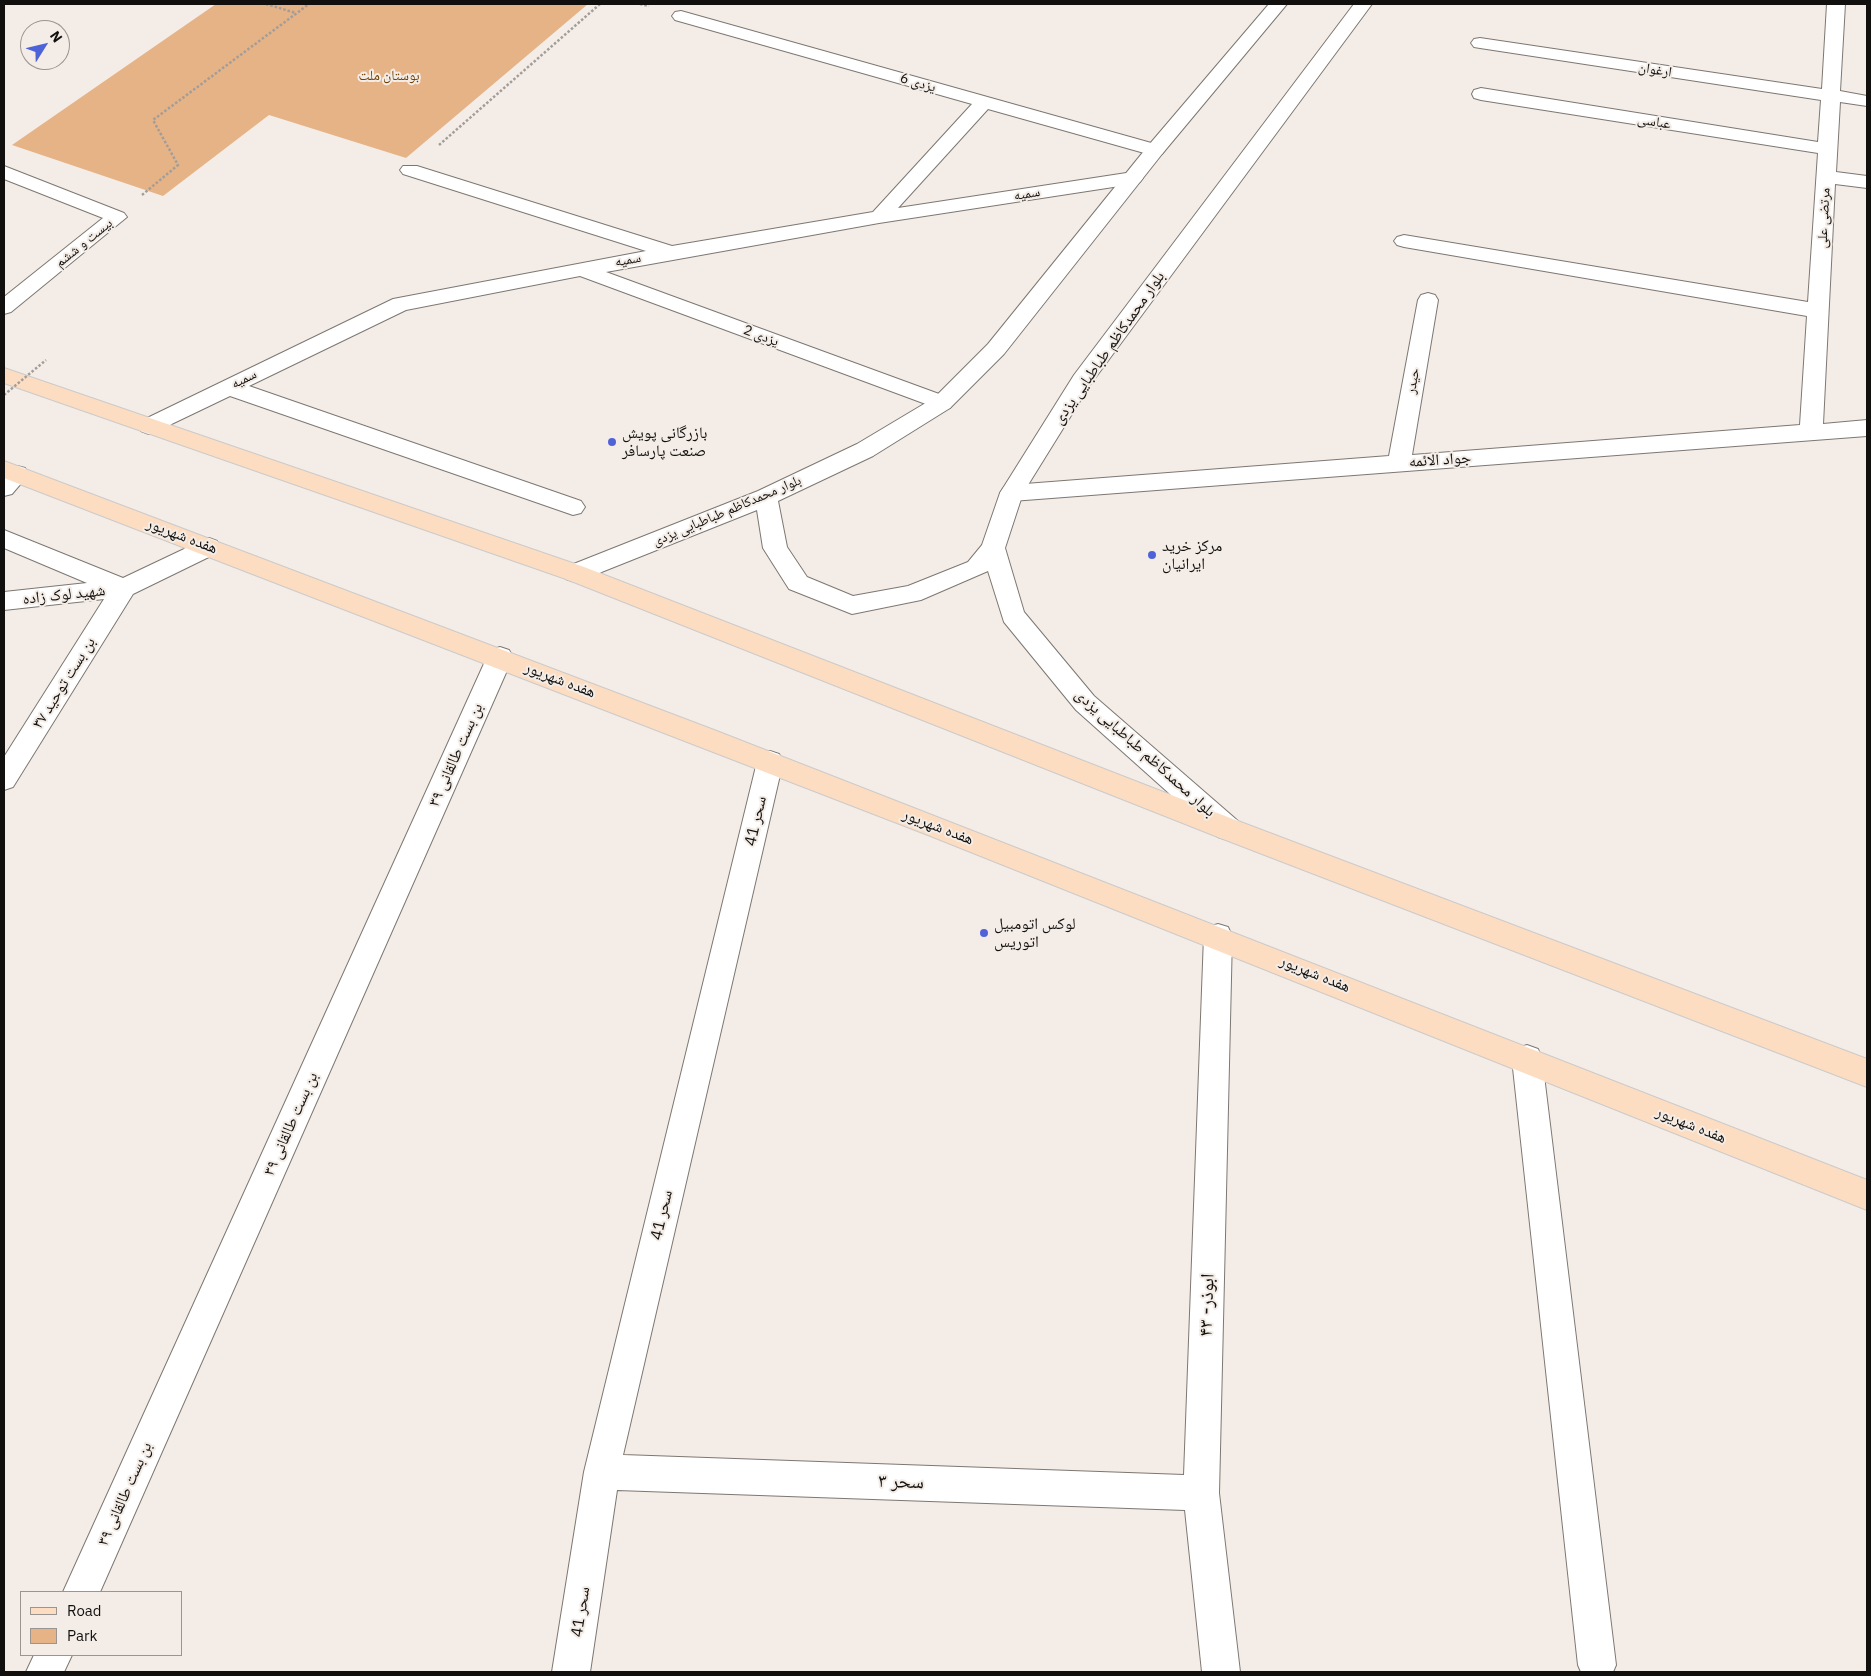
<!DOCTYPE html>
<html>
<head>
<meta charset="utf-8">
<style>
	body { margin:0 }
	#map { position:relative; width:1871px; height:1676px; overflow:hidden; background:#f4ede7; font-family:"IBM Plex Sans",sans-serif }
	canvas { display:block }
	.frame { position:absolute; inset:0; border:5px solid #12100e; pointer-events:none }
	.legend { position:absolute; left:20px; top:1591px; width:162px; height:65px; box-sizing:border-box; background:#f4ede7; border:1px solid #9a9590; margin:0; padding:6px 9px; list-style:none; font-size:15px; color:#12100e }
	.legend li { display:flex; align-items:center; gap:10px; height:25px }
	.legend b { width:25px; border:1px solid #9a9590 }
	.north { position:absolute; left:20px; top:20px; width:50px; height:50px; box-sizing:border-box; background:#f4ede7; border:1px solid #9a9590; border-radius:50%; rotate:54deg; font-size:14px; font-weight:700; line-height:20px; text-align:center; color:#12100e }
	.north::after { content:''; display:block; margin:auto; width:18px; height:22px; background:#4f63d8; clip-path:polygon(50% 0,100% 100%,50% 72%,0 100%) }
</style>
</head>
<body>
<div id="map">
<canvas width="1871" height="1676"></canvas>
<div class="frame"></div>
<ul class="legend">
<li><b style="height:6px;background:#fcddc2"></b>Road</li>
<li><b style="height:14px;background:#e6b387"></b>Park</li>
</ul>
<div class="north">N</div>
</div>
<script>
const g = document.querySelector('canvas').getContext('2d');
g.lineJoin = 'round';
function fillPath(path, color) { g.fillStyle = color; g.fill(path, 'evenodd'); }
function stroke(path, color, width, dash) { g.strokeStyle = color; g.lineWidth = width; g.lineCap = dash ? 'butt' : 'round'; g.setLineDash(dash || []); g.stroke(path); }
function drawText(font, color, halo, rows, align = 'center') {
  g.font = font + ' "IBM Plex Sans","Noto Naskh Arabic",sans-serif'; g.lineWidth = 4; g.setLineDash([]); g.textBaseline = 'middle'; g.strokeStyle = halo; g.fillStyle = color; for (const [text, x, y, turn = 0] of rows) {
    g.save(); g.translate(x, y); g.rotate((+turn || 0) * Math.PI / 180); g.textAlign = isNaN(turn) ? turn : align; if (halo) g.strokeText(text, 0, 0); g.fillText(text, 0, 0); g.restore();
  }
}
fillPath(new Path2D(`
	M216 4H588L406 158 269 115 163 196 12 145Z`), '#e6b387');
const street = new Path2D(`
	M1827 4H1845L1840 91 1867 96V106L1840 102 1836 172 1867 176V188L1835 184 1823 424 1867 420V436L1012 501 1004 499 1000 493 1004 487 1012 485 1389 456 1418 300 1421 295 1428 293 1435 295 1438 300 1412 455 1800 425 1807 316 1404 247 1397 245 1394 241 1397 237 1404 235 1808 302 1818 153 1481 100 1474 98 1472 94 1474 90 1481 88 1818 142 1821 100 1480 48 1474 47 1471 43 1474 39 1480 38 1822 89Z
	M681 11 1162 146 1165 150 1162 154 1155 156 988 109 898 208 1133 172 1140 174 1143 178 1140 182 1133 184 879 223 606 272 950 398 953 403 950 408 942 410 580 276 406 310 249 386 581 501 585 507 581 513 573 515 230 396 157 431 149 434 141 431 138 426 141 421 393 299 646 251 403 174 400 170 403 166H417L672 246 873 212 972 104 675 20 672 16 675 12Z
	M4 166 124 213 127 217 11 312 4 314V297L103 218 4 179Z
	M17 466 25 468 29 474 12 494 4 496V474L9 468Z
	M4 530 123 578 201 541 209 538 217 541 221 547 217 553 133 594 13 787 4 790V757L104 599 4 610V592L87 583 4 548Z
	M500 647 509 650 513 657 100 1592H63L487 657 491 650Z
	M770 751 779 754 783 762 623 1455 1184 1475 1204 936 1208 927 1218 924 1228 927 1232 936 1219 1493 1240 1672H1202L1185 1510 617 1490 590 1672H552L584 1472 757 762 761 754Z
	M1527 1045 1538 1049 1542 1059 1616 1665 1613 1672H1581L1578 1665 1512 1059 1516 1049Z
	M34 1655H72L64 1672H26Z`);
const secondary = new Path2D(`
	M1269 4H1287L1162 154 1004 354 950 408 873 456 778 501 787 547 807 577 853 596 908 586 968 562 982 545 1000 493 1074 375 1354 4H1372L1090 385 1023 493 1005 548 1024 612 1094 696 1238 821 1242 829 1238 837 1228 840 1218 837 1076 710 1004 622 988 571 921 600 852 614 789 589 763 548 757 510 584 579 575 582 566 579 563 573 566 567 758 491 857 444 934 398 988 344 1148 146Z`);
const primary = new Path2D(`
	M4 368 584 567 1238 821 1867 1059V1087L1218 837 566 579 4 383Z
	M4 461 714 730 1867 1180V1210L928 835 4 478Z`);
stroke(street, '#7d7772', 2);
stroke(secondary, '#7d7772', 2);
stroke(primary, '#cbcaca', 2);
stroke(new Path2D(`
	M266 4 296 13
	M640 4 649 6
	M439 145 600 4
	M142 195 178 165 153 120 309 4`), '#a29d99', 2.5, [2.5, 2]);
fillPath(street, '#fff');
fillPath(secondary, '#fff');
fillPath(primary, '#fcddc2');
stroke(new Path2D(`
	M4 395 46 360`), '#a29d99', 2.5, [2.5, 2]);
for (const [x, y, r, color] of [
	[612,442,5,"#4f63d8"],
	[1152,555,5,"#4f63d8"],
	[984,933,5,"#4f63d8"]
]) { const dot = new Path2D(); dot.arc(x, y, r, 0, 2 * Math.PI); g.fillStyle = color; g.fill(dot); stroke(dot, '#f4ede7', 2); }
drawText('14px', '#12100e', '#f4ede7', [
	["ارغوان",1655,70,9],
	["یزدی 6",918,83,16],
	["عباسی",1654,122,9],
	["سمیه",1027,194,-9],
	["مرتضی علی",1824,218,-87],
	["بیست و ششم",84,243,-39],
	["سمیه",628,260,-10],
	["یزدی 2",761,336,20],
	["سمیه",244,379,-26],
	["حیدر",1413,381,-80],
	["بلوار محمدکاظم طباطبایی یزدی",727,511,-23]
]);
drawText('14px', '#703e01', '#f4ede7', [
	["بوستان ملت",389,76]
]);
drawText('16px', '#12100e', '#f4ede7', [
	["بلوار محمدکاظم طباطبایی یزدی",1109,348,-55],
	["جواد الائمه",1440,460,-4],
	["هفده شهریور",182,536,21],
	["شهید لوک زاده",64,595,-6],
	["هفده شهریور",560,680,21],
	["بن بست توحید ۳۷",64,683,-58],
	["بلوار محمدکاظم طباطبایی یزدی",1145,753,42],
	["بن‌ بست طالقانی ۳۹",456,755,-66],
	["سحر 41",756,821,-77],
	["هفده شهریور",938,827,21],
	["هفده شهریور",1315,974,22],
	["بن‌ بست طالقانی ۳۹",291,1124,-66],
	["هفده شهریور",1691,1125,22],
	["سحر 41",662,1215,-77],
	["بن‌ بست طالقانی ۳۹",125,1494,-66],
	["سحر 41",581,1612,-81]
]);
drawText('16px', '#12100e', '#f4ede7', [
	["بازرگانی پویش",622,433],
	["صنعت پارسافر",622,451],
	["مرکز خرید",1162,546],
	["ایرانیان",1162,564],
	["لوکس اتومبیل",994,924],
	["اتوریس",994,942]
], 'left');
drawText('19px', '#12100e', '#f4ede7', [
	["ابوذر- ۴۳",1207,1305,-88],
	["سحر ۳",901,1482,2]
]);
</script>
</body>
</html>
